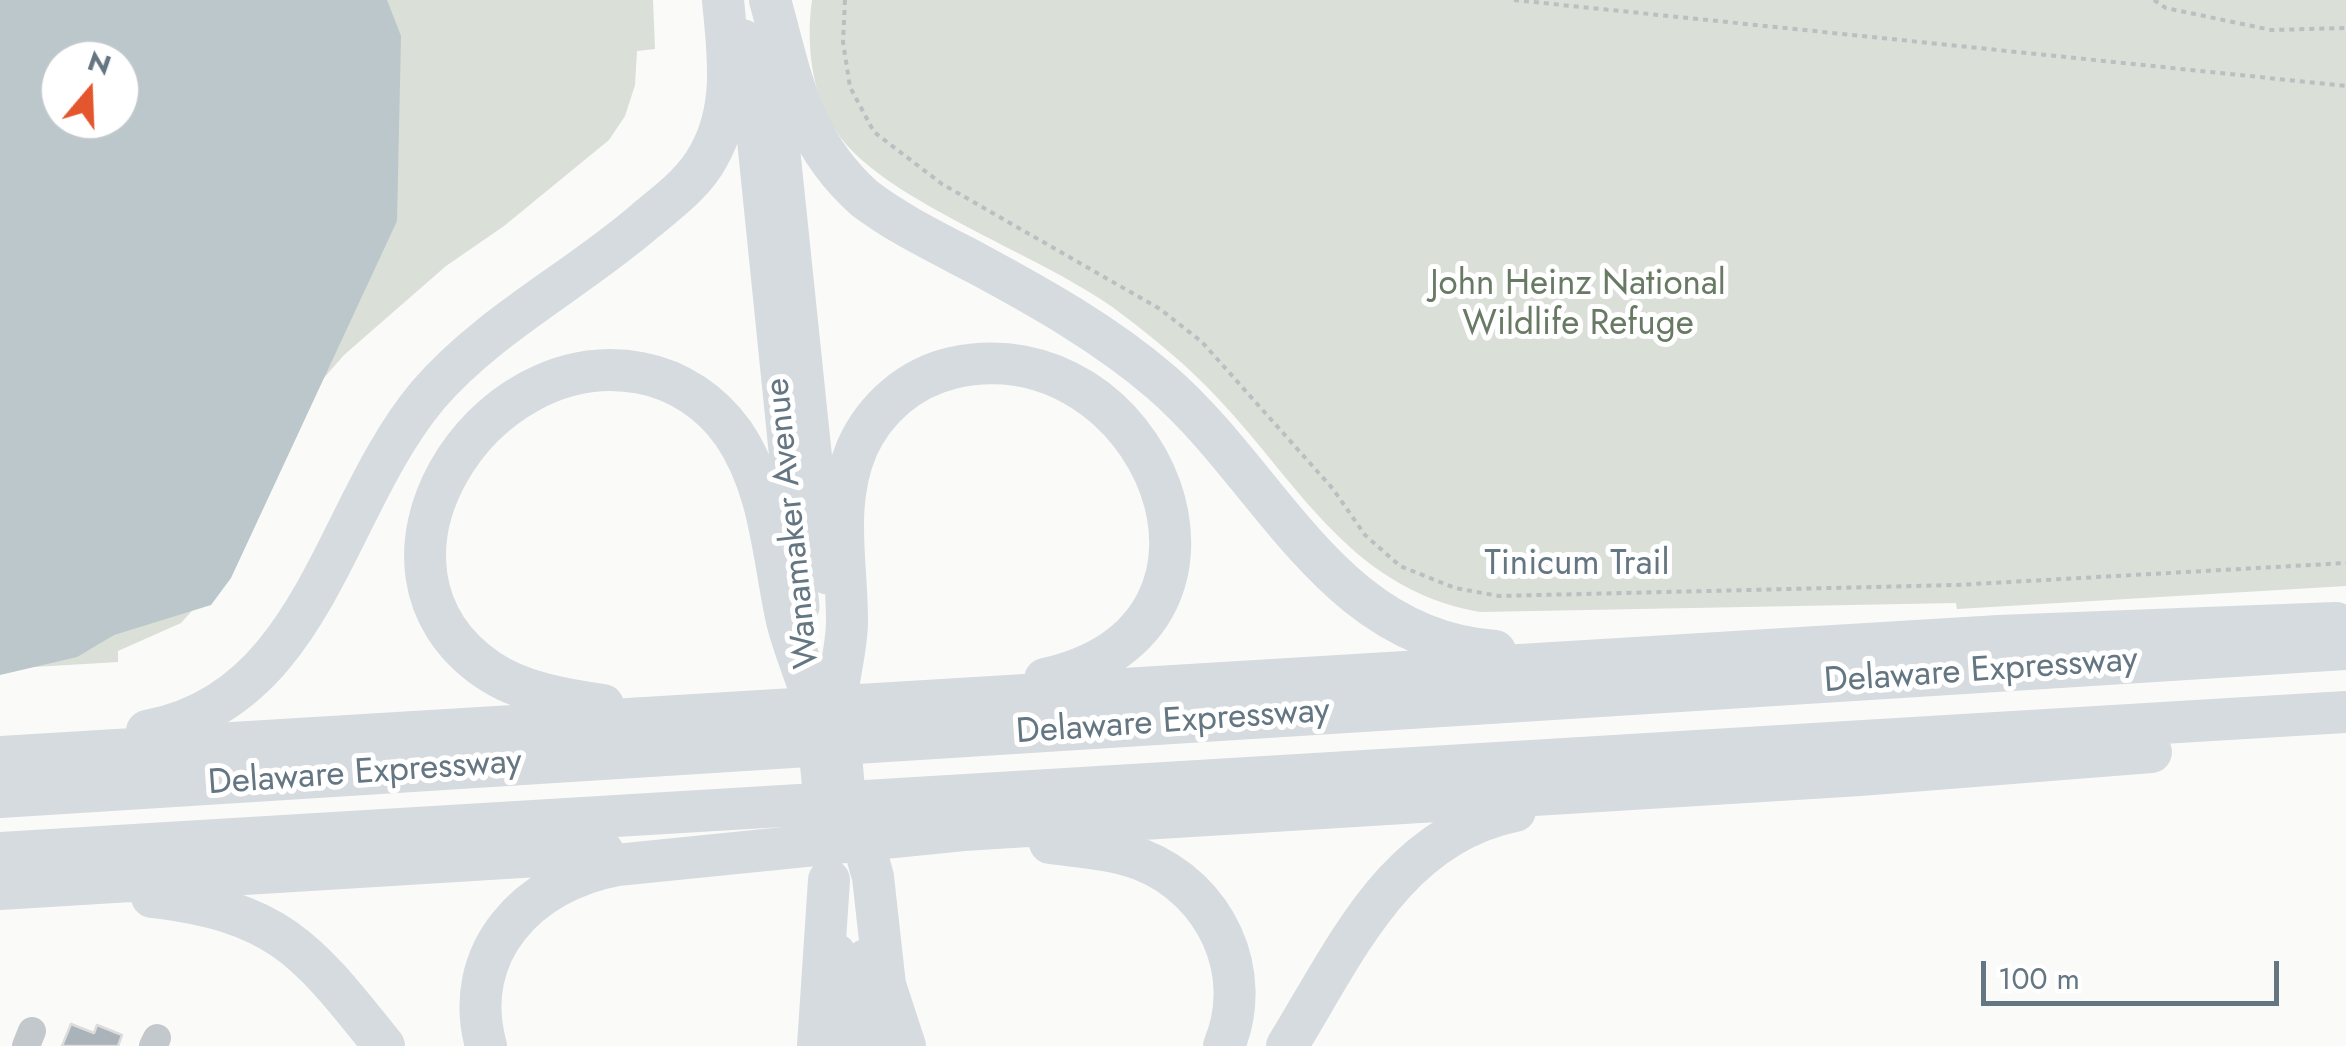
<!DOCTYPE html>
<html>
<head>
<meta charset="utf-8">
<style>
	body { margin:0 }
	#map { position:relative; width:2346px; height:1046px; overflow:hidden; background:#fafaf8; font-family:Jost,sans-serif }
	canvas { display:block }
	.north { position:absolute; left:40px; top:40px; width:100px; height:100px; box-sizing:border-box; background:#fff; border:2px solid #c1c8cd; border-radius:50%; rotate:19deg; font-size:28px; font-weight:700; line-height:40px; text-align:center; color:#657683 }
	.north::after { content:''; display:block; margin:auto; width:35px; height:45px; background:#e4572e; clip-path:polygon(50% 0,100% 100%,50% 72%,0 100%) }
	.scale { position:absolute; left:1981px; top:961px; width:298px; height:45px; box-sizing:border-box; border:5px solid #657683; border-top:0; padding-left:12px; font-size:30px; line-height:35px; white-space:nowrap; color:#657683; -webkit-text-stroke:8px #fff; paint-order:stroke }
</style>
</head>
<body>
<div id="map">
<canvas width="2346" height="1046"></canvas>
<div class="north">N</div>
<div class="scale">100 m</div>
</div>
<script>
const g = document.querySelector('canvas').getContext('2d');
g.lineJoin = 'round';
function fillPath(path, color) { g.fillStyle = color; g.fill(path, 'evenodd'); }
function stroke(path, color, width, dash) { g.strokeStyle = color; g.lineWidth = width; g.lineCap = dash ? 'butt' : 'round'; g.setLineDash(dash || []); g.stroke(path); }
function drawText(font, color, halo, rows, align = 'center') {
  g.font = font + ' Jost,sans-serif'; g.lineWidth = 10; g.setLineDash([]); g.textBaseline = 'middle'; g.strokeStyle = halo; g.fillStyle = color; for (const [text, x, y, turn = 0] of rows) {
    g.save(); g.translate(x, y); g.rotate((+turn || 0) * Math.PI / 180); g.textAlign = isNaN(turn) ? turn : align; if (halo) g.strokeText(text, 0, 0); g.fillText(text, 0, 0); g.restore();
  }
}
fillPath(new Path2D(`
	M0 0H653L655 49 637 51 635 85 625 116 609 140 504 226 446 266 344 355 309 395 215 585 181 623 118 651V662L0 669ZM60 60H120V120H60Z
	M812 0H2346V586L1957 609 1956 603 1480 612C1343 588 1294 472 1202 382 1179 359 1153 338 1127 318 1054 258 882 203 836 131 811 94 806 43 812 0Z`), '#dadfd7');
fillPath(new Path2D(`
	M0 0H387L401 36 397 221 231 578 211 605 114 635 77 657 0 675ZM60 60H120V120H60Z`), '#bbc7cb');
const building = new Path2D(`
	M71 1024 94 1033 97 1025 122 1035 118 1046H62Z`);
fillPath(building, '#aab3b9');
stroke(building, '#dcdcda', 2.5);
stroke(new Path2D(`
	M845 0 843 42 850 87 874 132 942 184 1160 309 1202 342 1333 489 1365 535 1400 566 1455 588 1499 596 1956 585 2346 563
	M1514 0 2346 86
	M2154 0 2166 8 2271 30 2346 28`), '#bbbfc2', 4, [5, 5]);
stroke(new Path2D(`
	M26 1046 32 1031
	M153 1046 157 1038`), '#c3c8cc', 28);
stroke(new Path2D(`
	M744 37 802 607
	M773 57 827 577
	M841 718 851 826
	M813 719 824 831
	M838 952 846 1046
	M864 957 872 1046`), '#d6dbdf', 35);
stroke(new Path2D(`
	M770 0C792 79 800 140 864 198 898 224 938 243 976 263 1041 298 1105 334 1161 382 1271 477 1332 640 1495 651
	M838 688C841 666 847 643 847 621 847 562 833 505 857 448 875 408 910 378 952 368 1150 323 1278 627 1045 679
	M603 705C565 700 520 692 488 670 339 568 481 342 641 373 678 380 711 402 733 433 771 488 773 558 787 621 793 645 803 669 811 693
	M147 731C315 699 333 508 428 395 488 325 577 280 646 220 669 201 695 182 709 155 736 107 728 53 723 0
	M0 757 1999 636 2336 623
	M0 797 2346 649
	M855 813 873 877 885 985 905 1046
	M1050 843C1081 847 1114 849 1142 860 1215 889 1255 972 1224 1046
	M0 853 2346 712
	M0 889 603 852
	M152 897C280 912 307 950 384 1046
	M486 1046C460 952 529 881 617 865L963 830 1860 775 2151 752
	M818 1046 829 880
	M1287 1046C1345 952 1395 835 1515 811`), '#d6dbdf', 42);
drawText('35px', '#687a64', '#fff', [
	["John Heinz National",1578,286],
	["Wildlife Refuge",1578,326]
]);
drawText('35px', '#657683', '#fff', [
	["Wanamaker Avenue",794,523,-96],
	["Tinicum Trail",1577,566],
	["Delaware Expressway",1981,672,-4],
	["Delaware Expressway",1173,723,-4],
	["Delaware Expressway",365,774,-4]
]);
</script>
</body>
</html>
